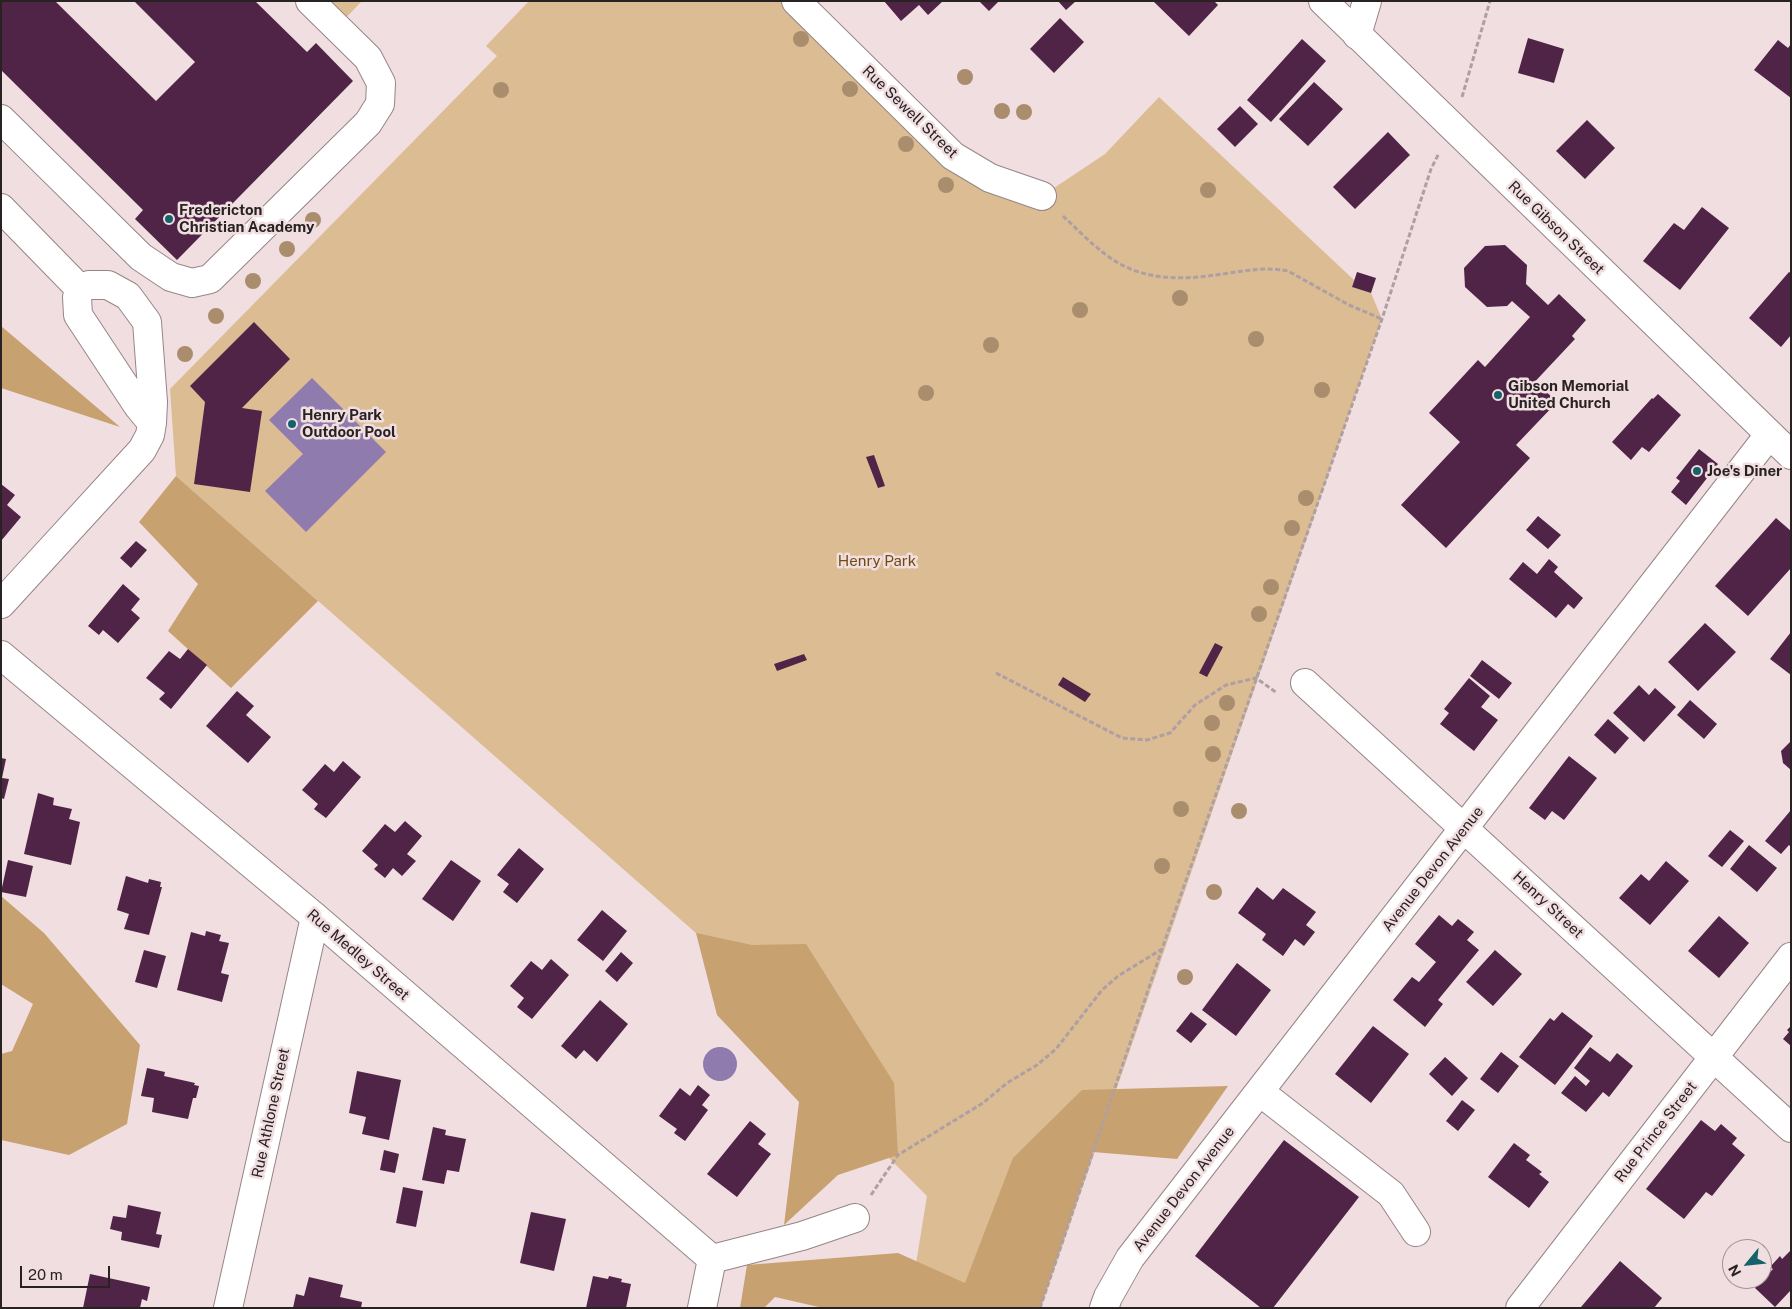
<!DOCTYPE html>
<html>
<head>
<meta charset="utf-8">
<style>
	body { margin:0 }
	#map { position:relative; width:1792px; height:1309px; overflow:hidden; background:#f1dee1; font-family:"Public Sans",sans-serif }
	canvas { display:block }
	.frame { position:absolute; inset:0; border:2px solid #292223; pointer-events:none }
	.north { position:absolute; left:1722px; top:1239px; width:50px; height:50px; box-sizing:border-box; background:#f1dee1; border:1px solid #a19395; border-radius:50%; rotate:242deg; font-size:14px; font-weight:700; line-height:20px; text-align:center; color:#292223 }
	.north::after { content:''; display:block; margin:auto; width:18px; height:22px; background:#14636a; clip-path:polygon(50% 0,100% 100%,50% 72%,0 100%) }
	.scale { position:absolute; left:20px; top:1266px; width:90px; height:22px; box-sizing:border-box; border:2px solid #292223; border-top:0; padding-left:6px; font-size:15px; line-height:18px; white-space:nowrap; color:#292223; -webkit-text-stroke:4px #f1dee1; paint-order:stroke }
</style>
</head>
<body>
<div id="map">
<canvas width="1792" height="1309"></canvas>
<div class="frame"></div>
<div class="north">N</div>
<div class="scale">20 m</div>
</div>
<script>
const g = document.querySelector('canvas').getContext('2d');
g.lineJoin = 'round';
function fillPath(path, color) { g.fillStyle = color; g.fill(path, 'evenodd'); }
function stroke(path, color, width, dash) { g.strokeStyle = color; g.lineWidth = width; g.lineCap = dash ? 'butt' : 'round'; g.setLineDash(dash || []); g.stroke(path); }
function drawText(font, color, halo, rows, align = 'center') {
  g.font = font + ' "Public Sans",sans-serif'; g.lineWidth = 5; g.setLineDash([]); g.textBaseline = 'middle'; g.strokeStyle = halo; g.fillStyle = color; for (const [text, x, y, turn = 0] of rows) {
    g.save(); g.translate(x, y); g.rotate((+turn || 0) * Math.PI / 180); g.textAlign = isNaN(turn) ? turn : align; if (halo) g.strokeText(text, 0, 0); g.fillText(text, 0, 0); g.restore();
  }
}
fillPath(new Path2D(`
	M310 1H362L337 27Z
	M529 1H796L953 156 1042 196 1105 154 1159 97 1354 280 1352 287 1371 293 1382 319 1041 1308H1006L915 1270 927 1196 869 1138 870 1086 176 476 170 389 497 56 486 46Z`), '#dbbc93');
fillPath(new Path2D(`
	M1 326 120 427 1 388Z
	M176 476 318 601 231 688 168 631 198 584 139 522Z
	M1 896 44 933 140 1045 127 1124 69 1155 1 1140V1054L12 1051 33 1004 1 984Z
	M696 933 752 945 806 944 894 1083 898 1155 838 1175 784 1225 799 1102 717 1015Z
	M1228 1086 1177 1159 1093 1152 1040 1308H823L775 1297 764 1308H740L747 1265 898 1253 965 1283 1013 1158 1082 1090Z`), '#c7a16f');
fillPath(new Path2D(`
	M312 378 386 452 306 532 265 491 303 454 269 420Z
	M703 1064a17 17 0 1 1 34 0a17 17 0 1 1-34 0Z`), '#907baf');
fillPath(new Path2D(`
	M1 1H55L156 101 195 62 134 1H255L307 52 316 43 353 81 177 260 135 219 143 210 1 70Z
	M884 1H943L928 15 919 5 901 21Z
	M979 1H999L989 11Z
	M1058 1H1076L1066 10Z
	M1153 1H1214L1218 5 1189 36Z
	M1060 18 1084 42 1054 73 1030 49Z
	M1528 38 1564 49 1554 83 1518 73Z
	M1302 39 1326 61 1271 122 1247 100Z
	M1778 40 1788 48 1791 44V98L1754 70Z
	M1314 82 1343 109 1308 146 1279 119Z
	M1240 106 1258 124 1235 147 1217 129Z
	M1587 120 1615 148 1585 179 1556 151Z
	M1388 132 1410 155 1355 209 1333 187Z
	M1702 207 1729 228 1680 290 1643 261 1674 223 1684 230Z
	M1505 245 1527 265 1526 284 1548 305 1559 294 1586 320 1572 336 1575 339 1529 388 1530 389 1537 383 1557 402 1516 445 1530 458 1446 548 1401 505 1460 442 1429 413 1478 360 1485 367 1530 317 1512 301 1507 306 1487 307 1465 287 1464 268 1485 246Z
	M1357 272 1376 278 1371 293 1352 287Z
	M1789 272 1791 273V335L1781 347 1749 318Z
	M254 322 290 359 242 408 262 411 250 492 194 484 205 402 190 386Z
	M1658 394 1681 415 1649 452 1642 447 1631 460 1612 442 1652 398 1653 399Z
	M1699 449 1718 464 1686 505 1671 492 1680 481 1676 478Z
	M874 455 885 486 878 488 866 457Z
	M1 484 15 495 7 505 21 517 1 541Z
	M1538 516 1561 535 1548 549 1526 530Z
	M1776 518 1791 531V568L1748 616 1715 586Z
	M136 541 147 550 131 568 120 558Z
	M1549 559 1558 567 1554 572 1583 598 1574 609 1568 604 1556 618 1509 579 1523 562 1537 574Z
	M123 584 140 599 131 610 140 618 118 643 103 630 99 635 88 626Z
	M1705 623 1736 652 1698 691 1668 662Z
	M1791 632V675L1770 659Z
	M1215 643 1223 647 1207 677 1199 673Z
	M188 649 207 665 171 709 159 699 165 693 146 678 169 651 180 659Z
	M804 654 807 660 777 671 774 664Z
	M1482 660 1512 683 1499 699 1470 676Z
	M1063 677 1091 694 1085 702 1058 685Z
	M1469 678 1490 696 1481 707 1498 720 1474 751 1440 724 1449 713 1444 709Z
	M1639 685 1649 695 1655 688 1676 707 1644 742 1613 713Z
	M237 691 254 706 246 715 271 737 248 763 206 726Z
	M1690 700 1717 724 1704 739 1677 715Z
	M1608 719 1629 738 1615 754 1594 735Z
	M1791 741V770L1783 763 1781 751Z
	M1569 756 1597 778 1564 820 1552 811 1545 820 1529 808Z
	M1 758 6 759 2 778 9 779 4 799 1 798Z
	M343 761 361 777 326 818 314 809 318 804 302 790 325 764 334 772Z
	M38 793 54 798 53 805 72 809 69 819 80 822 71 865 24 854Z
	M1791 810V847L1789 845 1781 854 1765 841Z
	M405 821 422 836 407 854 416 861 402 876 393 868 385 878 374 869 378 865 362 851 385 824 395 832Z
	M1730 830 1744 841 1722 867 1708 856Z
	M1749 845 1777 868 1757 892 1730 869Z
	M519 848 544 869 517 903 503 892 509 884 497 875Z
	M8 860 33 866 26 897 1 892Z
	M451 860 481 881 453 921 422 899Z
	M1666 861 1689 881 1650 925 1619 898 1641 874 1649 881Z
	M126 876 148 883 149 879 161 882 160 887H162L149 935 124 929 129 914 117 910Z
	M1257 887 1273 900 1283 888 1316 912 1306 925 1315 932 1304 946 1295 939 1283 956 1262 940 1266 934 1238 913Z
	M602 910 627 931 603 961 577 940Z
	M1439 915 1452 926 1458 919 1474 932 1467 940 1479 950 1438 1000 1443 1004 1425 1027 1393 1000 1412 977 1419 982 1436 962 1415 944Z
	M1719 916 1749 943 1719 978 1688 951Z
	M206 931 221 935 219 941 229 943 221 973 229 975 222 1002 177 990 191 932 205 936Z
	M144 950 166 956 157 988 135 982Z
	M1495 950 1522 974 1493 1006 1466 982Z
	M621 952 633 963 617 982 605 971Z
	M551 959 569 975 532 1019 517 1007 524 998 510 986 531 961 542 970Z
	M1237 963 1271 990 1236 1036 1202 1010Z
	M600 1000 628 1024 597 1062 584 1050 576 1059 561 1046Z
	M1191 1012 1207 1024 1191 1043 1176 1031Z
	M1562 1012 1593 1036 1555 1085 1519 1057 1550 1018 1554 1021Z
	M1373 1026 1409 1054 1371 1103 1335 1074Z
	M1791 1026V1046L1783 1039 1789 1032 1787 1030Z
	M1590 1047 1610 1062 1617 1053 1633 1066 1609 1097 1603 1092 1586 1112 1561 1093 1575 1076 1586 1086 1590 1081 1574 1068Z
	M1501 1052 1519 1066 1498 1093 1480 1079Z
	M1445 1057 1468 1078 1452 1096 1429 1074Z
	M147 1068 165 1072 164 1076 195 1083 194 1085 199 1086 196 1098H193L188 1119 152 1112 154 1098 141 1096Z
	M357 1071 401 1080 389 1140 362 1134 366 1117 349 1113Z
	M698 1085 710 1095 702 1105 708 1110 685 1141 674 1133 677 1129 659 1116 680 1088 690 1096Z
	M1462 1100 1475 1110 1458 1131 1446 1121Z
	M1701 1120 1715 1131 1721 1124 1737 1138 1732 1144 1745 1155 1712 1196 1706 1192 1684 1219 1646 1189Z
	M750 1121 766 1134 758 1144 771 1154 737 1197 707 1174Z
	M433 1127 446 1130 445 1135 466 1139 459 1172 447 1170 444 1184 422 1180Z
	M1284 1140 1359 1197 1273 1308H1261L1195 1256Z
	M1514 1143 1530 1155 1526 1160 1542 1172 1539 1174 1549 1182 1529 1208 1488 1177Z
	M384 1150 399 1154 395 1173 380 1170Z
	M403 1187 423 1191 416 1227 396 1223Z
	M128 1205 161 1212 156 1234 162 1235 159 1248 121 1240 122 1232 110 1229 113 1216 126 1218Z
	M531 1212 566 1219 554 1271 520 1263Z
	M1791 1250V1290L1775 1307 1755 1288 1773 1269 1770 1267 1780 1256 1782 1259Z
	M1620 1261 1662 1298 1654 1308H1583L1581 1307Z
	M90 1274 150 1287 147 1301 142 1299 140 1308H83Z
	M593 1276 608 1279 609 1276 622 1279 621 1282 631 1284 626 1308H586Z
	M309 1277 343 1285 340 1297 362 1302 361 1308H293L296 1294 304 1296Z`), '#4f2446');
const minor = new Path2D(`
	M796 1 953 156 990 178 1042 196
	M1357 35 1367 1
	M1 119 141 257 171 277 192 283 210 279 368 123 380 104 381 83 368 58 310 1
	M1 208 80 289
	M89 285H108L128 296 147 322 153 402 152 423 138 406 78 315 77 297 80 289Z
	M1 604 142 450 150 435 152 423
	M1 655 315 917 712 1259
	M1305 683 1791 1128
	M1260 1092 1391 1194 1416 1232
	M712 1259 802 1236 855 1218
	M228 1308 315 917
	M702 1308 712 1259
	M1104 1308 1108 1297 1130 1258 1769 435
	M1520 1308 1791 957`);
const major = new Path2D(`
	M1323 1 1791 455`);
stroke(minor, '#968587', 30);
stroke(major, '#968587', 30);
stroke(new Path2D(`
	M1462 97 1490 1
	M1063 216C1079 231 1096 249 1115 261 1145 280 1182 280 1215 275 1240 272 1263 266 1288 271L1349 305 1382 319
	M996 673 1122 738 1147 740 1170 733 1195 705 1226 685 1256 678 1277 693
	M871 1195 898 1155 983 1103 1007 1083 1037 1065 1056 1049 1102 990 1118 976 1162 949
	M1040 1308 1162 949 1382 319 1431 169 1439 153`), '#ae9fa2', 3, [5, 2.5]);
stroke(minor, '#fff', 28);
stroke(major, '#fff', 28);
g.fillStyle = '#aa8d6c';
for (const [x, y] of [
	[801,39],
	[965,77],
	[850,89],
	[501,90],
	[1002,111],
	[1024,112],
	[906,144],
	[946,185],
	[1208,190],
	[313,220],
	[287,249],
	[253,281],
	[1180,298],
	[1080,310],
	[216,316],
	[1256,339],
	[991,345],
	[185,354],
	[1322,390],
	[926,393],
	[1306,498],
	[1292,528],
	[1271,587],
	[1259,614],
	[1227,703],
	[1212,723],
	[1213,754],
	[1181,809],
	[1239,811],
	[1162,866],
	[1214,892],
	[1185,977]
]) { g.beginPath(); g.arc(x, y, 8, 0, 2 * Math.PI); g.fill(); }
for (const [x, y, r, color] of [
	[169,219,5,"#14636a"],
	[1498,395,5,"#14636a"],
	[292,424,5,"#14636a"],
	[1697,471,5,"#14636a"]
]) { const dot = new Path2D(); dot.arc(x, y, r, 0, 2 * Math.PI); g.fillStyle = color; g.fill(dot); stroke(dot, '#f1dee1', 2); }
drawText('15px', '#292223', '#f1dee1', [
	["Rue Sewell Street",910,112,44],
	["Rue Gibson Street",1556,228,44],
	["Avenue Devon Avenue",1433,869,-52],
	["Henry Street",1548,905,43],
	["Rue Medley Street",358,955,41],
	["Rue Athlone Street",271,1113,-78],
	["Rue Prince Street",1656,1132,-52],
	["Avenue Devon Avenue",1184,1189,-52]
]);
drawText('bold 15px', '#292223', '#f1dee1', [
	["Fredericton",179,210],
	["Christian Academy",179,227],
	["Gibson Memorial",1508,386],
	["United Church",1508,403],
	["Henry Park",302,415],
	["Outdoor Pool",302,432],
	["Joe's Diner",1707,471]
], 'left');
drawText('15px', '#704b0c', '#f1dee1', [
	["Henry Park",877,561]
]);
</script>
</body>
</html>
